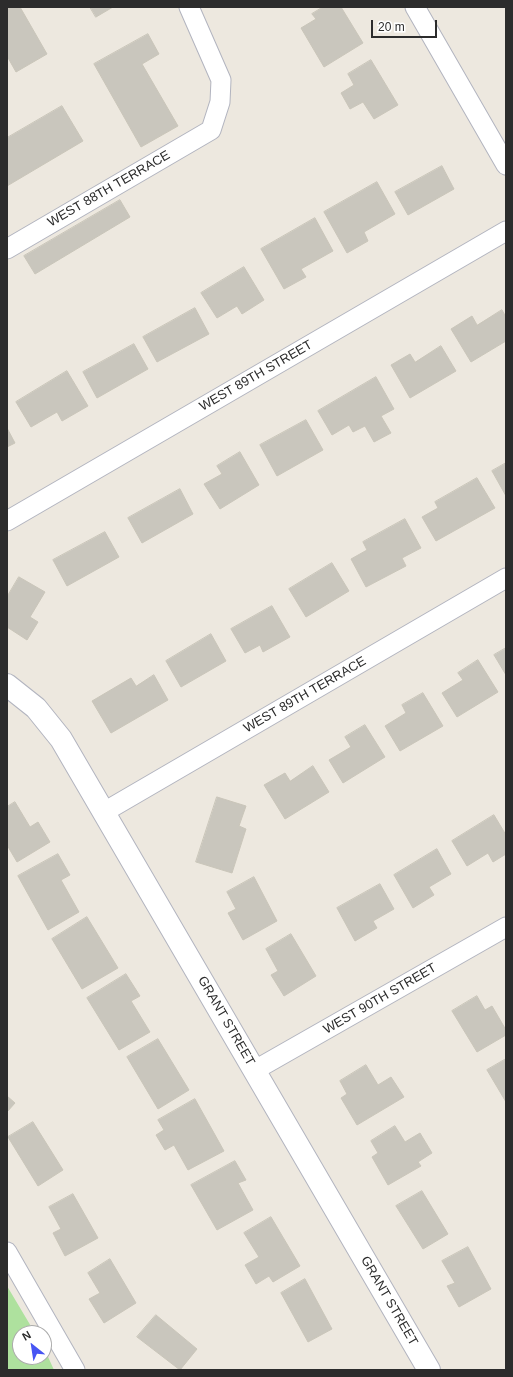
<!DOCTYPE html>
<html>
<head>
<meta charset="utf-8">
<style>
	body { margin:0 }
	#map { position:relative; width:513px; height:1377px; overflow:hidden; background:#ede8df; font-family:Helvetica,sans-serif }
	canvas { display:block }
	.frame { position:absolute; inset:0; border:8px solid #2c2c2c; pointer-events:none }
	.north { position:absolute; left:12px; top:1325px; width:40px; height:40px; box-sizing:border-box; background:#fff; border:1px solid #ababab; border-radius:50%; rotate:330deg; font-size:11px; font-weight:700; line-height:16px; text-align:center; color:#2c2c2c }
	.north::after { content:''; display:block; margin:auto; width:14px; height:18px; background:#4755f3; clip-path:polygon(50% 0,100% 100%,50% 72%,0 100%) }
	.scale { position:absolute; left:371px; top:20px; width:66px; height:18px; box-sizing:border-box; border:2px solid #2c2c2c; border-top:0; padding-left:5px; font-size:12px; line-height:14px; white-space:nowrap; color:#2c2c2c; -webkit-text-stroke:3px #fff; paint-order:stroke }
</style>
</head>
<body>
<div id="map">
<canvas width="513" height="1377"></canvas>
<div class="frame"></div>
<div class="north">N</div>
<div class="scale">20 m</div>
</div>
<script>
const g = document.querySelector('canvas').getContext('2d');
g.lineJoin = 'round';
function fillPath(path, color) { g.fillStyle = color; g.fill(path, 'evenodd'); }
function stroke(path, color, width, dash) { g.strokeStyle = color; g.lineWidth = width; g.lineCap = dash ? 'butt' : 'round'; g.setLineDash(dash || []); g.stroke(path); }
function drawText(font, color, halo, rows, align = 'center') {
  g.font = font + ' Helvetica,sans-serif'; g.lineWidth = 4; g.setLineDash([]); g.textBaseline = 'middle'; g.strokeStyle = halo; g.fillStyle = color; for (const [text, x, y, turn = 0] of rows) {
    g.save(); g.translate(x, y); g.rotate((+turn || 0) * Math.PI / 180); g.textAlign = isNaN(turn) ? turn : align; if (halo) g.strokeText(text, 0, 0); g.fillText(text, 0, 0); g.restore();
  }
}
fillPath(new Path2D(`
	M7 1286 35 1333H20V1357H44V1348L54 1370H7Z`), '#aee19e');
const building = new Path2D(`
	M7 7H20L47 54 16 72 7 56Z
	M90 7H113L96 17Z
	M323 7H341L363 43 324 67 301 28 316 19 312 14Z
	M148 34 159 54 142 64 178 126 141 147 94 64Z
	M371 60 398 105 374 119 363 102 350 109 341 93 354 85 348 74Z
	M62 106 83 141 7 186V138Z
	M442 166 454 189 408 215 395 192Z
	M377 182 395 214 364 232 368 241 347 253 324 212Z
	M120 200 130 217 35 274 24 256Z
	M315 218 333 251 301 269 306 277 284 289 261 249Z
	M244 267 264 300 242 314 237 306 217 318 201 293Z
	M195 308 209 334 157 362 143 337Z
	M502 310 506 317V341L471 362 451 329 472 316 477 325Z
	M134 344 148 369 97 398 83 372Z
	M441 346 456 371 410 398 391 365 410 354 415 362Z
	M67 371 88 406 62 421 57 412 31 427 16 402Z
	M376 377 394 409 381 416 391 433 374 442 365 426 353 432 349 425 332 435 318 411Z
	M306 420 323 450 277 476 260 445Z
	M7 428 15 443 7 447Z
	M240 452 259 485 220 509 204 484 222 474 217 466Z
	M506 463V496L492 471Z
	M477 478 495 508 436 541 422 517 438 508 435 502Z
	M180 489 193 514 142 543 128 518Z
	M405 519 421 548 402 558 406 566 366 587 351 559 367 550 363 542Z
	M105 532 119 557 67 586 53 560Z
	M332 563 349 591 306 617 289 589Z
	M19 577 45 592 30 617 38 622 27 640 7 627V597Z
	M272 606 290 637 263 652 260 645 245 653 231 629Z
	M211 634 226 661 181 687 166 661Z
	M506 648V675L494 655Z
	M478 660 498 692 457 717 442 693 463 680 458 673Z
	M154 675 168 700 111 733 92 701 131 678 136 686Z
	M423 693 443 726 400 751 385 726 406 713 402 705Z
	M365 725 385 757 343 783 329 760 351 747 345 737Z
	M313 766 329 792 285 819 264 785 285 773 290 781Z
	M217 797 246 806 239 826 246 829 232 873 196 862Z
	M15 802 30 827 38 822 50 842 17 862 7 845V807Z
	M494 815 506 835V854L493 862 488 853 467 866 452 841Z
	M437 849 451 874 429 887 434 895 413 908 394 875Z
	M58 854 70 875 61 880 79 912 48 930 18 876Z
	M254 877 277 921 243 940 228 913 236 909 227 892Z
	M380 884 394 909 373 921 377 928 355 941 337 908Z
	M87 917 118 968 82 989 52 939Z
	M291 934 316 976 284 996 271 975 278 971 266 949Z
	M126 974 140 996 131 1001 150 1032 119 1050 87 998Z
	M477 996 485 1010 492 1006 506 1030V1035L477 1052 452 1011Z
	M158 1039 189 1090 158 1109 127 1057Z
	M506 1059V1102L487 1070Z
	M366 1065 378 1085 391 1077 404 1097 357 1125 341 1098 347 1094 340 1081Z
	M7 1096 15 1103 7 1112Z
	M195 1099 224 1151 188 1170 174 1145 165 1150 156 1135 164 1130 158 1120Z
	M33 1122 63 1170 38 1186 8 1137Z
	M395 1126 405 1142 420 1133 432 1153 418 1162 421 1166 388 1185 372 1157 378 1153 371 1141Z
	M235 1161 246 1180 238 1183 253 1210 217 1230 191 1185Z
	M422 1191 448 1234 423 1249 396 1206Z
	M73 1194 98 1238 65 1256 53 1233 61 1229 49 1207Z
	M271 1217 300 1266 273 1282 269 1276 256 1284 245 1265 259 1257 244 1233Z
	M468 1247 491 1289 459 1307 447 1286 455 1283 442 1261Z
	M110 1259 136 1303 104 1323 89 1299 100 1293 88 1273Z
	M305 1279 332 1329 308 1342 281 1293Z
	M156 1315 197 1349 180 1370 137 1337Z`);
fillPath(building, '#c9c6bd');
stroke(building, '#c9c5b9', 1);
const minor = new Path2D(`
	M415 7 506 165
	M7 249 211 130 220 102 221 80 189 7
	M7 521 506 231
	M104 812 506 578
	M255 1070 506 927
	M7 1252 75 1370`);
const tertiary = new Path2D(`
	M7 685 36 708 61 739 429 1370`);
stroke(minor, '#b2b4bf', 21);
stroke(tertiary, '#b2b4bf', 24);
stroke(minor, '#fff', 19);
stroke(tertiary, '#fff', 22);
drawText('13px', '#2c2c2c', '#fff', [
	["WEST 88TH TERRACE",109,189,-30],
	["WEST 89TH STREET",256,376,-30],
	["WEST 89TH TERRACE",305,695,-30],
	["WEST 90TH STREET",380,999,-30],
	["GRANT STREET",226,1021,60],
	["GRANT STREET",389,1301,60]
]);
</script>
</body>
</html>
